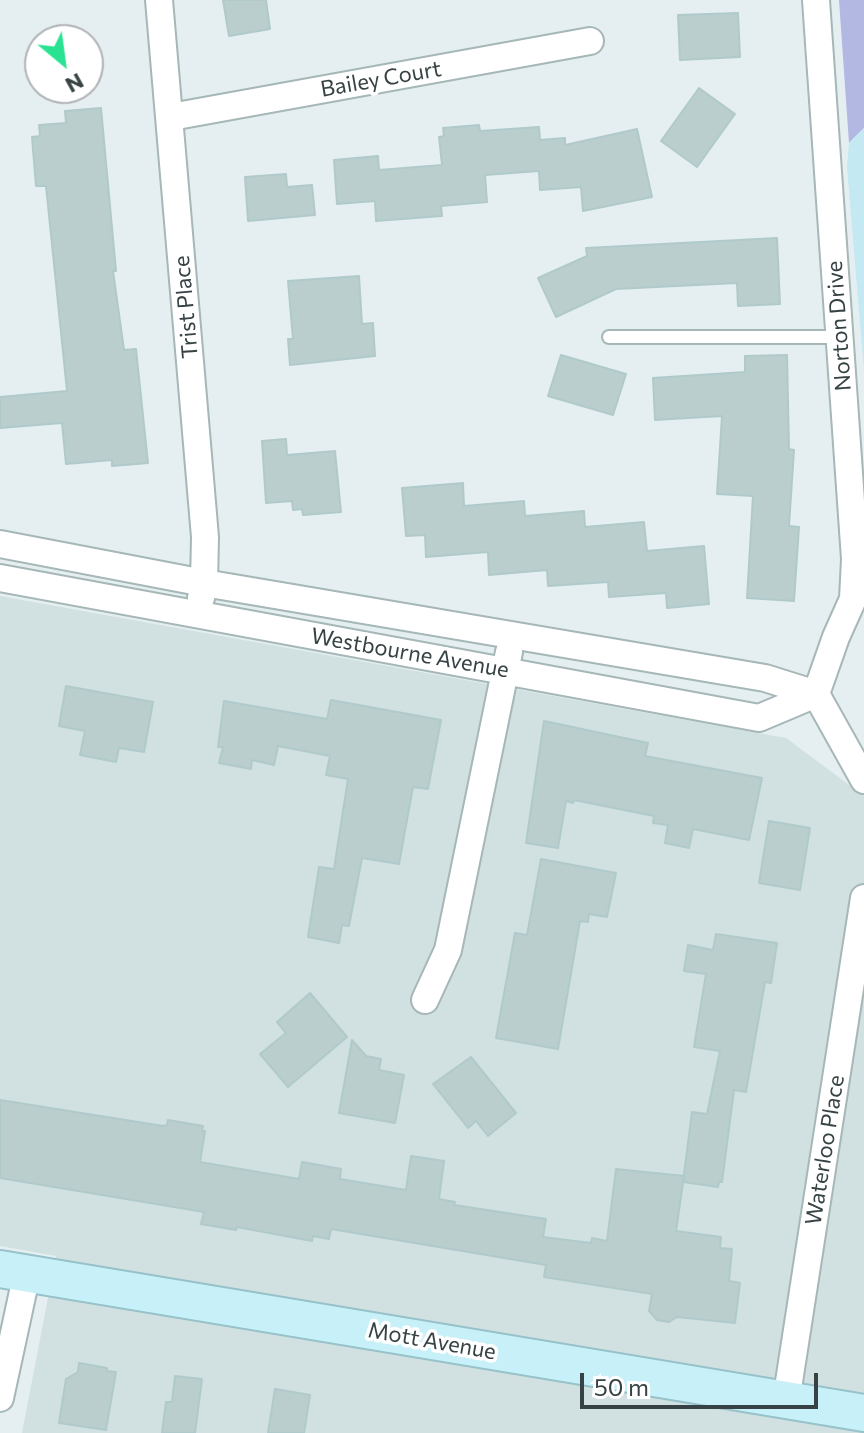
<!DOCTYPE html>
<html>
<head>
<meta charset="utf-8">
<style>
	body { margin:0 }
	#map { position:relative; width:864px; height:1433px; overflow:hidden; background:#e5eff1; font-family:Commissioner,sans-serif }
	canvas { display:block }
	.north { position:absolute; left:24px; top:24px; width:80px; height:80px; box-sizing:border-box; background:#fff; border:2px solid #afb3b4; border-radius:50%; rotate:151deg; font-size:22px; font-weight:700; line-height:32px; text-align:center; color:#364243 }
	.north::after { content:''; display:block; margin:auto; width:28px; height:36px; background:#2ae392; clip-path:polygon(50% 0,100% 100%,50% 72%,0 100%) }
	.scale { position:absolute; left:580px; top:1373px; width:238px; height:36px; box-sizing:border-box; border:4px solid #364243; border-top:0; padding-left:10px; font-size:24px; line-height:28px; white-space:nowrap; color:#364243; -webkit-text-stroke:6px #fff; paint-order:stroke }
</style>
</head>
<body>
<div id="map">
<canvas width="864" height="1433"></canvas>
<div class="north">N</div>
<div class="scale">50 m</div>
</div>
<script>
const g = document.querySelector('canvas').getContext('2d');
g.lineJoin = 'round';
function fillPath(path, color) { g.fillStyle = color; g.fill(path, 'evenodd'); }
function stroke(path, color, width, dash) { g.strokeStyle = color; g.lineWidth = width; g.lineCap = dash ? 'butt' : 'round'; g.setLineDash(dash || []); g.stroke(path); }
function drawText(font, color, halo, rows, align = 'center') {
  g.font = font + ' Commissioner,sans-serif'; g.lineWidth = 7; g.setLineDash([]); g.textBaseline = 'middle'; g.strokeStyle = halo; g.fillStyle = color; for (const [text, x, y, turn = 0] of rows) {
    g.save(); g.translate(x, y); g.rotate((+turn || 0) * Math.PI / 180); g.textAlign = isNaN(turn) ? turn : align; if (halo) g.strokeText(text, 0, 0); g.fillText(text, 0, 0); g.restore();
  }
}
fillPath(new Path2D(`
	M0 596 786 738 864 796V1433H22L56 1256 0 1246Z`), '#d1e0e1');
fillPath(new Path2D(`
	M839 0H864V128L849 143Z`), '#b2b8e1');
fillPath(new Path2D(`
	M864 128V371L847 167 849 143Z`), '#c4e9f2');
const building = new Path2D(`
	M223 0H266L270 29 229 36Z
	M738 13 740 57 680 60 678 15Z
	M699 88 735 114 697 167 661 141Z
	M101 108 116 271H113L124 350 136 349 148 463 112 466V460L66 464 62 423 0 428V397L67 391 46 186H36L32 137 40 136 39 125 66 123 65 111Z
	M479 125 480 131 539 127 540 140 565 138V145L637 129 652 197 583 211 581 187 540 190 539 171 485 175 487 202 441 206 442 216 376 221 375 201 337 204 334 160 378 156 379 170 442 165 439 137 444 136 443 128Z
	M286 174 287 187 312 185 315 215 248 221 245 177Z
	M777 238 780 304 738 306 737 283 616 289 556 317 538 278 587 256 586 248Z
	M359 276 362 324 373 323 375 356 290 365 288 339H293L288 281Z
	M561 355 626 374 613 415 548 396Z
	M787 355 789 449 794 450 789 526 799 527 794 601 747 598 753 496 717 494 722 416 655 420 653 378 745 372V356Z
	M286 439 287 455 335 451 341 512 303 515 302 509 293 510 292 501 266 503 262 441Z
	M463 483 464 506 524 501 525 516 584 511 585 527 644 522 647 551 704 546 709 604 667 608 666 593 609 597 608 582 548 586 547 570 489 575 488 552 426 557 425 535 406 536 402 488Z
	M66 686 153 702 144 752 119 748 116 762 80 755 85 731 59 726Z
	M331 700 441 720 428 789 413 787 399 864 362 858 349 926 342 925 339 943 308 937 319 867 334 869 348 779 326 775 330 756 278 746 274 765 252 760 251 769 219 763 223 747H218L224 701 327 719Z
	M544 721 648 743 645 756 762 778 749 840 693 829 689 848 665 843 668 825 653 823 654 816 574 800 573 803 566 801 558 848 526 843Z
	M769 821 810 828 800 890 759 883Z
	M541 859 616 873 607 917 589 914 588 922 580 921 558 1049 496 1038 515 933 527 935Z
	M716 934 777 943 771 983 765 982 746 1092 734 1090 722 1182H719L718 1187 683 1182 692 1112 707 1114 720 1051 694 1047 706 974 684 971 688 945 713 950Z
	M310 993 347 1037 288 1087 260 1054 286 1033 277 1022Z
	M352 1040 366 1056 381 1059 379 1070 404 1075 395 1123 339 1113Z
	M471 1057 516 1113 488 1136 476 1121 468 1128 433 1084Z
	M0 1100 163 1126 167 1125 168 1120 203 1126 202 1131H205L200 1162 299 1179 302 1162 341 1169 340 1179 406 1190 411 1156 444 1161 439 1199 455 1202 454 1205 546 1219 543 1237 591 1243 592 1238 607 1241 616 1169 684 1176 676 1231 721 1237 720 1248 732 1249 729 1281 740 1283 735 1323 677 1317 669 1322 657 1320 649 1311 652 1294 544 1277 546 1265 331 1229 329 1239 313 1236 312 1241 237 1227 236 1230 201 1224 204 1212 0 1178Z
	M79 1363 107 1368V1371L116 1372 106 1430 59 1423 66 1379 78 1372Z
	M175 1376 202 1379 195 1433H162L166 1402H172Z
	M275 1389 310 1395 304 1433H268Z`);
fillPath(building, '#bacece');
stroke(building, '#b0cacb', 2);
const lane = new Path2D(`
	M609 337H839`);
const street = new Path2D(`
	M159 0 205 537 204 583 201 598
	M171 117 590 41
	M0 544 204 583 765 678 816 694 864 780
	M0 578 759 718 816 694
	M816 694 836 637 853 599 855 559 816 0
	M425 1000 448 950 509 652
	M0 1398 27 1273
	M786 1401 864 898`);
const secondary = new Path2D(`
	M0 1269 864 1413`);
stroke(lane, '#a6b7b8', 16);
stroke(street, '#a6b7b8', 30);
stroke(secondary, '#97c2c9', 40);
stroke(lane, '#fff', 12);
stroke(street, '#fff', 26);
stroke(secondary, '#c8f0f8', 36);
drawText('22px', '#364243', '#fff', [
	["Bailey Court",381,79,-10],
	["Trist Place",186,307,-95],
	["Norton Drive",839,326,-94],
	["Westbourne Avenue",410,653,10],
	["Waterloo Place",825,1150,-81],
	["Mott Avenue",432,1341,10]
]);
</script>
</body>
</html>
